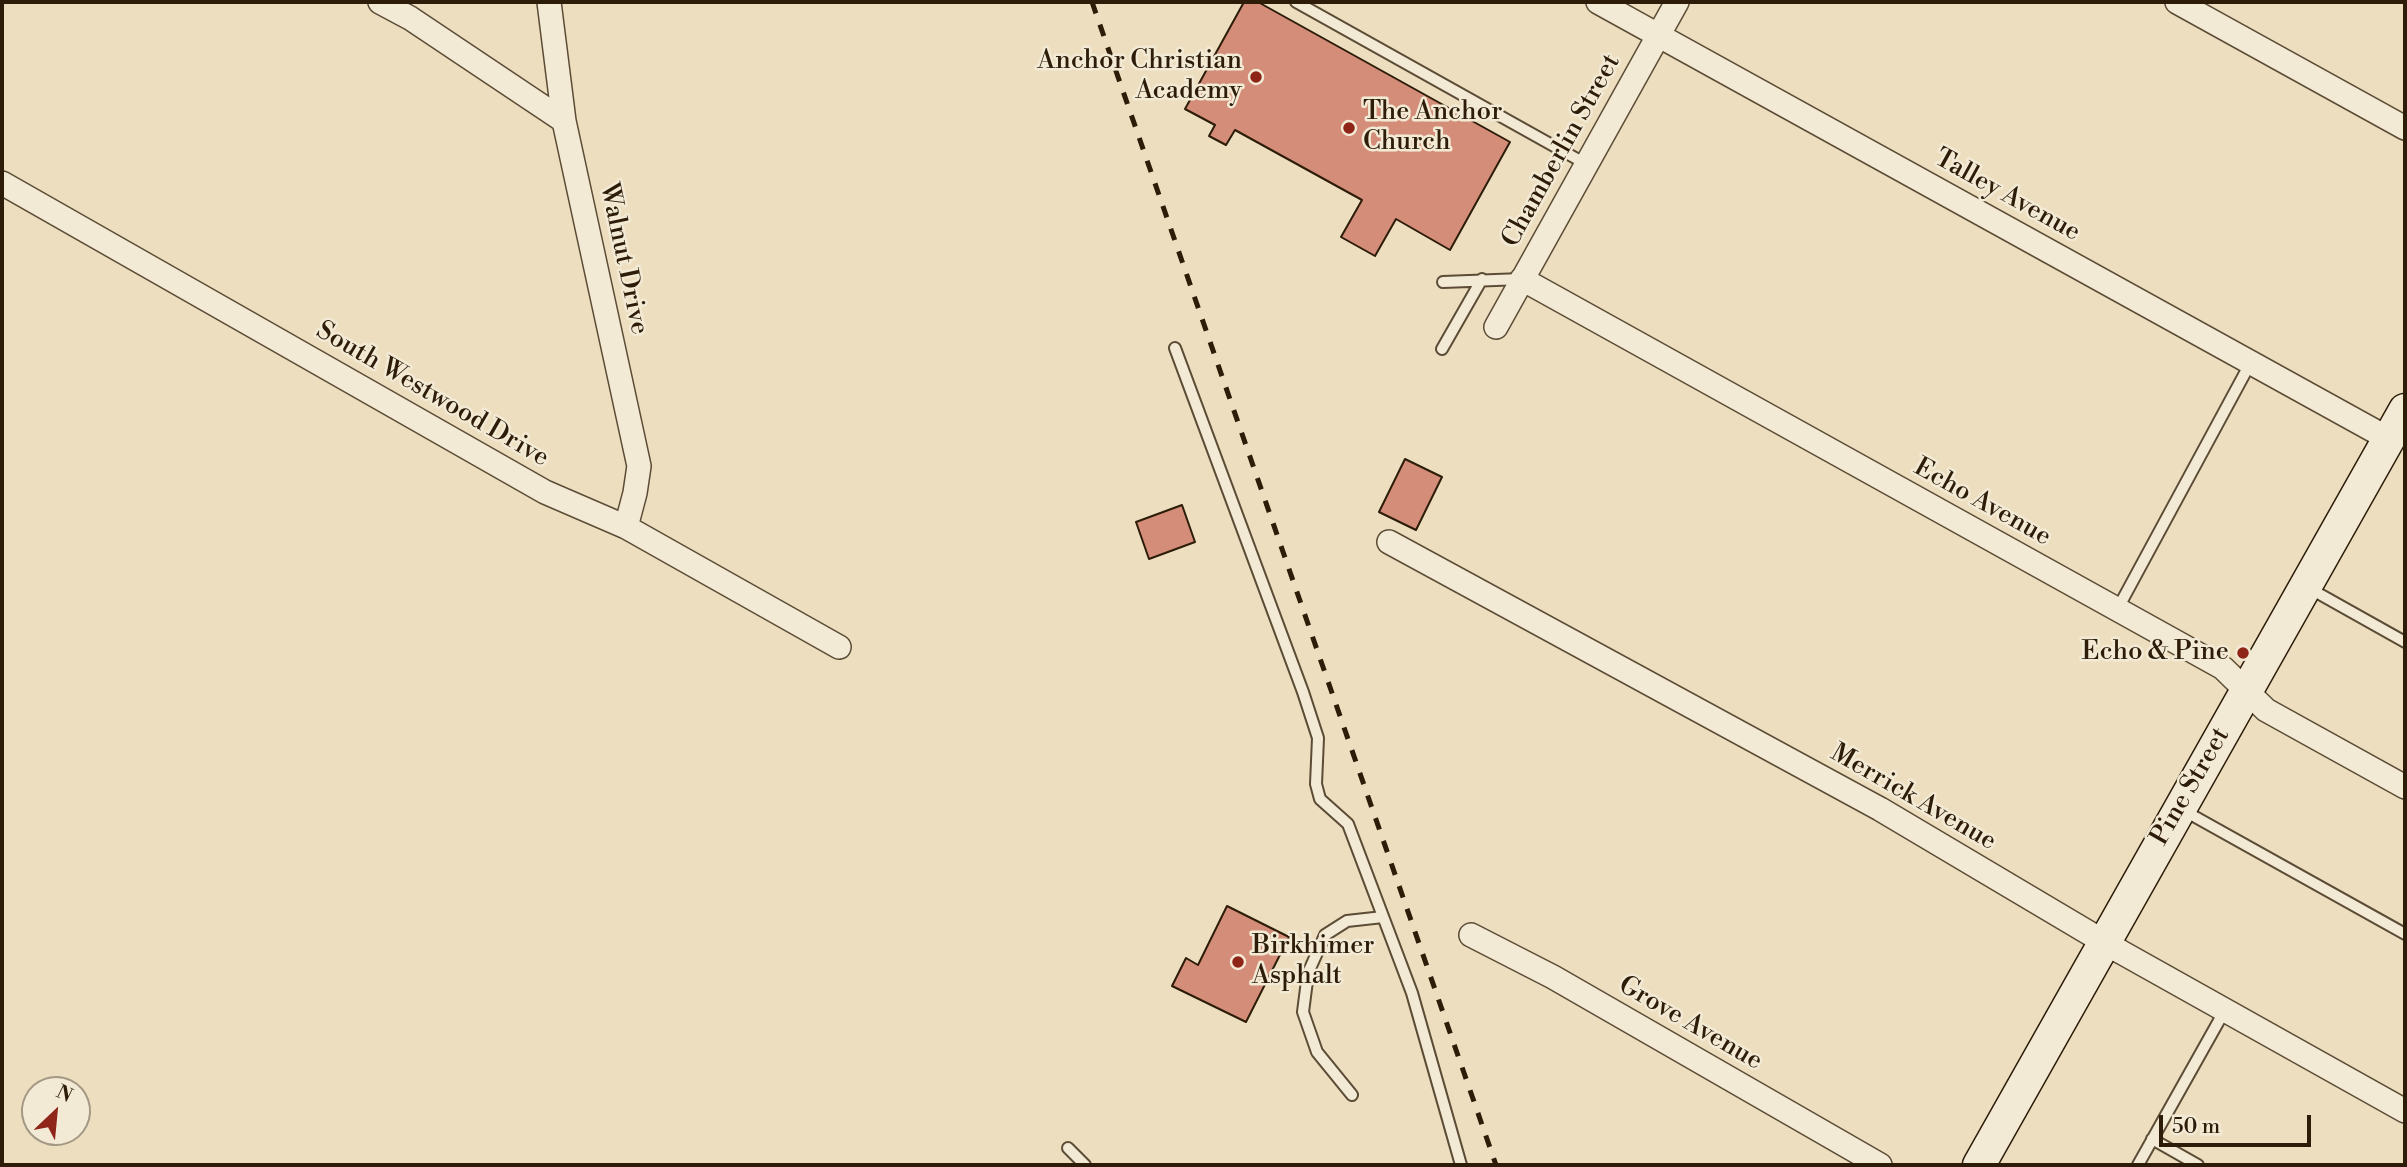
<!DOCTYPE html>
<html>
<head>
<meta charset="utf-8">
<style>
	body { margin:0 }
	#map { position:relative; width:2407px; height:1167px; overflow:hidden; background:#ecdebf; font-family:"Libre Bodoni",serif }
	canvas { display:block }
	.frame { position:absolute; inset:0; border:4px solid #2c1c08; pointer-events:none }
	.north { position:absolute; left:21px; top:1076px; width:70px; height:70px; box-sizing:border-box; background:#f3ead5; border:2px solid #a39883; border-radius:50%; rotate:26deg; font-size:19px; font-weight:700; line-height:28px; text-align:center; color:#2c1c08 }
	.north::after { content:''; display:block; margin:auto; width:24px; height:32px; background:#8f2418; clip-path:polygon(50% 0,100% 100%,50% 72%,0 100%) }
	.scale { position:absolute; left:2159px; top:1115px; width:152px; height:32px; box-sizing:border-box; border:4px solid #2c1c08; border-top:0; padding-left:9px; font-size:21px; line-height:24px; white-space:nowrap; color:#2c1c08; -webkit-text-stroke:5px #f3ead5; paint-order:stroke }
</style>
</head>
<body>
<div id="map">
<canvas width="2407" height="1167"></canvas>
<div class="frame"></div>
<div class="north">N</div>
<div class="scale">50 m</div>
</div>
<script>
const g = document.querySelector('canvas').getContext('2d');
g.lineJoin = 'round';
function fillPath(path, color) { g.fillStyle = color; g.fill(path, 'evenodd'); }
function stroke(path, color, width, dash) { g.strokeStyle = color; g.lineWidth = width; g.lineCap = dash ? 'butt' : 'round'; g.setLineDash(dash || []); g.stroke(path); }
function drawText(font, color, halo, rows, align = 'center') {
  g.font = font + ' "Libre Bodoni",serif'; g.lineWidth = 5; g.setLineDash([]); g.textBaseline = 'middle'; g.strokeStyle = halo; g.fillStyle = color; for (const [text, x, y, turn = 0] of rows) {
    g.save(); g.translate(x, y); g.rotate((+turn || 0) * Math.PI / 180); g.textAlign = isNaN(turn) ? turn : align; if (halo) g.strokeText(text, 0, 0); g.fillText(text, 0, 0); g.restore();
  }
}
const building = new Path2D(`
	M1244 2H1258L1510 142 1450 250 1396 219 1375 256 1341 237 1362 200 1235 130 1226 145 1209 136 1215 125 1185 109Z
	M1405 459 1442 477 1416 530 1379 512Z
	M1182 505 1195 542 1149 559 1136 522Z
	M1227 906 1289 937 1246 1022 1172 986 1186 958 1198 965Z`);
fillPath(building, '#d38d78');
stroke(building, '#2c1c08', 2);
const lane = new Path2D(`
	M1296 2 1586 164
	M1443 282 1522 279
	M1175 348 1303 692 1318 738 1316 784 1320 799 1348 824 1412 993 1461 1165
	M1442 349 1482 279
	M2307 587 2405 642
	M2117 610 2251 362
	M2181 809 2405 934
	M1352 1095 1317 1052 1303 1012 1308 973 1325 935 1347 921 1383 917
	M2152 1139 2198 1165
	M1068 1148 1085 1165
	M2138 1165 2225 1010`);
const street = new Path2D(`
	M380 2 410 18 564 121
	M549 2 564 121 639 466 635 493 626 527
	M1598 2 2389 439
	M2177 2 2405 128
	M2 183 545 492 626 527 839 647
	M1522 279 2223 668 2266 710 2405 787
	M1496 327 1677 2
	M1389 542 1880 809 2121 952 2405 1111
	M1471 935 1553 977 1880 1165`);
const secondary = new Path2D(`
	M1979 1165 2405 410`);
stroke(lane, '#5c4c36', 14);
stroke(street, '#5c4c36', 26);
stroke(secondary, '#2c1c08', 35);
stroke(lane, '#f3ead5', 10);
stroke(street, '#f3ead5', 23);
stroke(secondary, '#f3ead5', 32);
stroke(new Path2D(`
	M1092 2 1496 1165`), '#2c1c08', 5, [12, 12]);
for (const [x, y, r, color] of [
	[1256,77,7,"#8f2418"],
	[1349,128,7,"#8f2418"],
	[2243,653,7,"#8f2418"],
	[1238,962,7,"#8f2418"]
]) { const dot = new Path2D(); dot.arc(x, y, r, 0, 2 * Math.PI); g.fillStyle = color; g.fill(dot); stroke(dot, '#f3ead5', 2.5); }
drawText('26px', '#2c1c08', '#f3ead5', [
	["Anchor Christian",1242,62],
	["Academy",1242,92],
	["The Anchor",1363,113,"left"],
	["Church",1363,143,"left"],
	["Echo & Pine",2229,653],
	["Birkhimer",1252,947,"left"],
	["Asphalt",1252,977,"left"]
], 'right');
drawText('26px', '#2c1c08', '#f3ead5', [
	["Chamberlin Street",1562,151,-61],
	["Talley Avenue",2007,196,29],
	["Walnut Drive",623,259,78],
	["South Westwood Drive",432,395,30],
	["Echo Avenue",1982,503,29],
	["Pine Street",2191,787,-60],
	["Merrick Avenue",1913,798,30],
	["Grove Avenue",1690,1024,30]
]);
</script>
</body>
</html>
